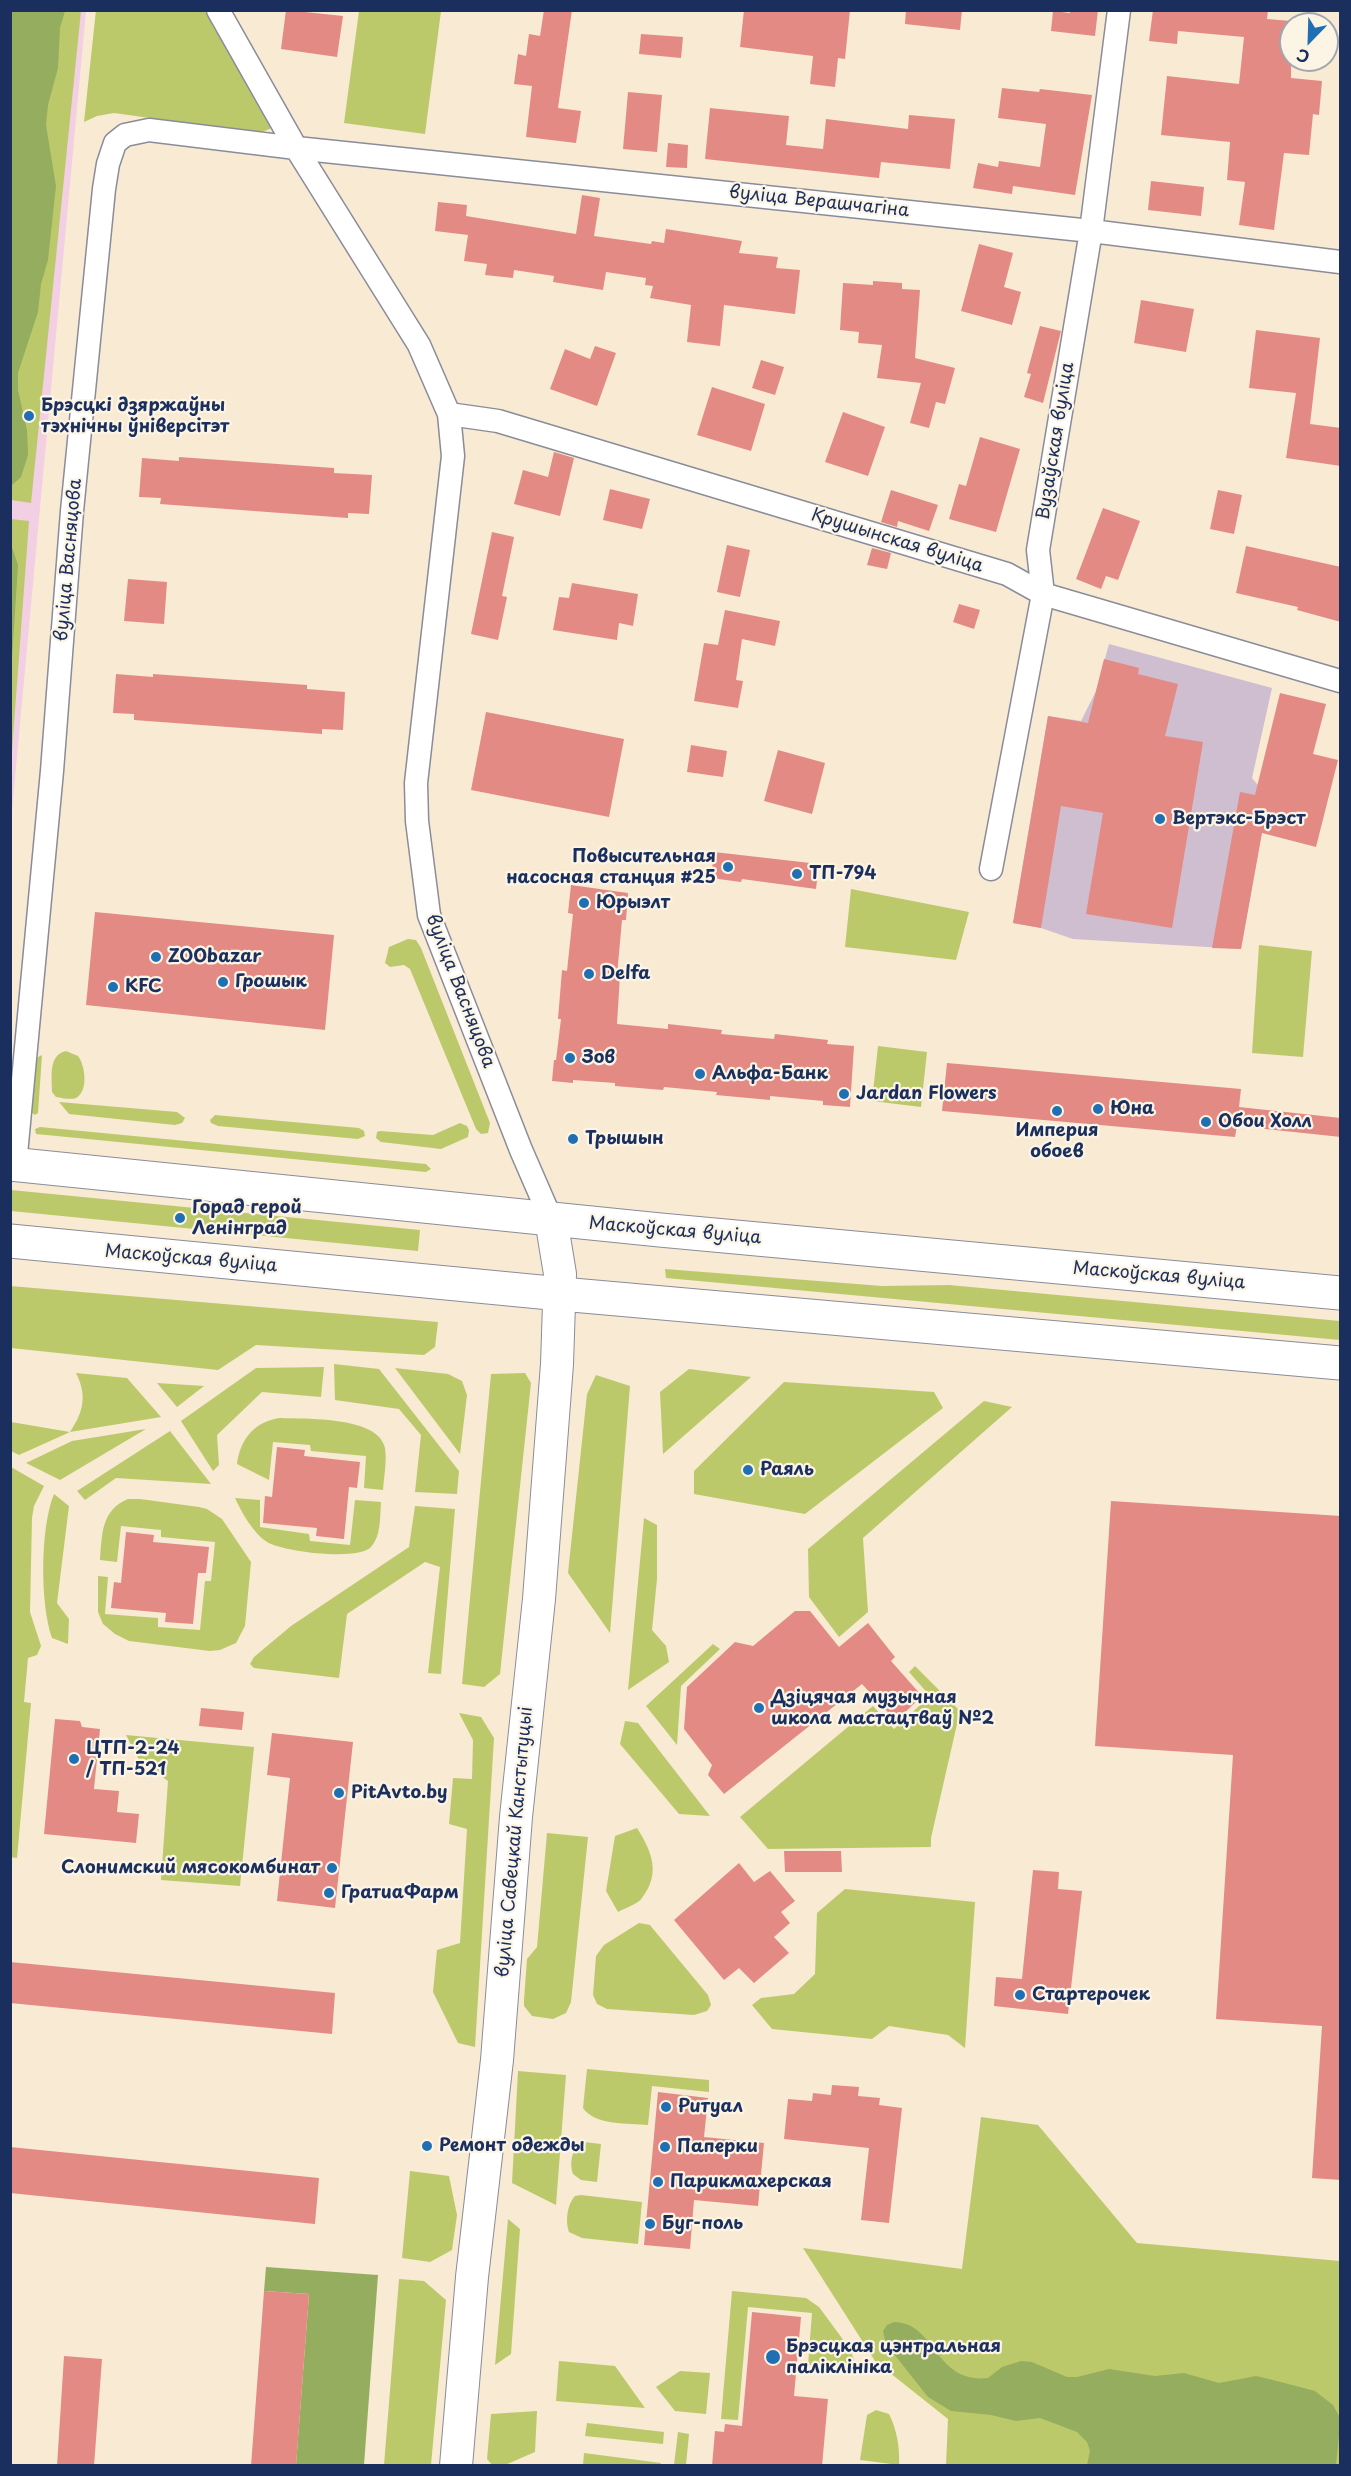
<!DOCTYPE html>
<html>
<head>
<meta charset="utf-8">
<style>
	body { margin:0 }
	#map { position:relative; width:1351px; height:2476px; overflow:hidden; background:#f9ead4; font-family:"Playpen Sans",sans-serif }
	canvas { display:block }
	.frame { position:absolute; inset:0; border:12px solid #1b2f5e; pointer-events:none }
	.north { position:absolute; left:1279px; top:12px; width:60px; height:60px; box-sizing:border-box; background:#fcf5e5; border:2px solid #a2a6af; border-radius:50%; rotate:203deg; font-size:16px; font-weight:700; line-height:24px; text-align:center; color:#1b2f5e }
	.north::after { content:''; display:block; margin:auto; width:21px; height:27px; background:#1f6fb2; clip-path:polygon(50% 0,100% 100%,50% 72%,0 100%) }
</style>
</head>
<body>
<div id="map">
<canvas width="1351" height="2476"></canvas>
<div class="frame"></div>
<div class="north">С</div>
</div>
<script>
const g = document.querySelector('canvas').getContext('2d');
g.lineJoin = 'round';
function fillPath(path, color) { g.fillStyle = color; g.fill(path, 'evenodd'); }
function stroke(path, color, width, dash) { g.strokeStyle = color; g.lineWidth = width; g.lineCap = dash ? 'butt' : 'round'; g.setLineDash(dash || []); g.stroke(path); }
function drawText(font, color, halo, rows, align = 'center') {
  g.font = font + ' "Playpen Sans",sans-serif'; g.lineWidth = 4.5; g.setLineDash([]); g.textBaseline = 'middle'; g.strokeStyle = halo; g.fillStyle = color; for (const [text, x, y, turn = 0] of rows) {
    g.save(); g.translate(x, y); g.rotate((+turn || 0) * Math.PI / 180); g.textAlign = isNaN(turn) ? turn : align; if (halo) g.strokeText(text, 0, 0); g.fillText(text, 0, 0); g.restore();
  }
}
fillPath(new Path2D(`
	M11 11H86L11 821Z`), '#f2cfe2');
fillPath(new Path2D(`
	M1109 644 1272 688 1252 778 1268 797 1241 949 1073 939 1041 928 1013 923 1048 716 1081 721 1096 691Z`), '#cfbdd0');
fillPath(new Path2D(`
	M96 10 205 11 273 125 270 129 258 133 114 113 97 116 84 122Z
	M11 11H81L31 503 11 500Z
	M359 11H441L425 134 344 123Z
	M11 519 29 521 11 765Z
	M851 889 969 912 956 960 845 947Z
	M408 939 416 940 421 948 490 1123 488 1133 481 1134 476 1129 410 969 404 965 390 967 385 963 389 947Z
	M1259 945 1312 951 1303 1057 1252 1053Z
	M878 1046 927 1052 921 1107 872 1101Z
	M66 1051 78 1056C85 1065 89 1091 76 1098 70 1100 62 1098 56 1097L52 1092C52 1077 48 1055 66 1051Z
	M42 1055 38 1113 35 1115 31 1112 36 1062 38 1057Z
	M59 1102 177 1112 185 1118 182 1123 175 1125 69 1114Z
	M215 1115 359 1128 364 1131 365 1136 358 1139 218 1126 211 1123 210 1120Z
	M460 1123 467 1126 469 1130 468 1137 441 1149 381 1142 376 1138 377 1132 380 1131 433 1135Z
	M40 1127 426 1164 431 1169 426 1172 36 1134 35 1129Z
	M11 1190 420 1230 418 1251 11 1211Z
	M665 1269 882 1286 949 1285 1340 1321V1340L666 1278Z
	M10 1286 438 1322 435 1347 424 1355 256 1345 218 1370 11 1348Z
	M334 1364 379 1369 459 1471 457 1494 415 1492 421 1435 399 1409 335 1400Z
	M324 1367 321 1397 262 1392 217 1435 219 1465 213 1471 181 1421 256 1368Z
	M395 1368 448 1374 462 1381 467 1395 460 1454Z
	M689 1369 751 1377 663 1454 660 1392Z
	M76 1373 127 1378 161 1417 70 1432 19 1455 11 1451V1422L70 1432C84 1411 87 1395 76 1373Z
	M525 1373 531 1383 500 1674 484 1687 462 1684 491 1374Z
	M596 1375 630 1386 610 1633 568 1573 587 1394Z
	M784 1382 934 1392 943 1408 805 1514 694 1494V1471Z
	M157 1383 204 1386 177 1407Z
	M984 1401 1012 1407 863 1538 868 1612 839 1637 809 1597 808 1549Z
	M279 1418C304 1419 379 1416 385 1448 387 1461 384 1477 383 1490L364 1488 366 1456 311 1451 310 1445 273 1442 269 1480 237 1464C240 1440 254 1422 279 1418Z
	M146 1429 60 1480 26 1463 72 1441Z
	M170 1431 211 1484 116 1478 85 1500 77 1491Z
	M11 1467 44 1486 34 1506 32 1518 30 1612 41 1646 37 1655 28 1658 24 1702 31 1703 17 1858 10 1857Z
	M54 1494 69 1506 57 1603 69 1619 68 1644 52 1638C40 1604 40 1528 54 1494Z
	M235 1498 260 1500V1527L309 1534 310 1541 350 1545 355 1500 381 1502C380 1517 381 1536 371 1547 359 1561 283 1552 267 1542 253 1533 242 1513 235 1498Z
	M128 1499H140L199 1507 207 1509 222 1519 251 1562 245 1626 236 1643 220 1650 210 1651 129 1641 115 1634 103 1624 98 1612V1576L108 1577 105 1614 158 1618V1627L200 1630 205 1581H211L215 1542 161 1537V1530L121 1526 117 1562 100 1560C102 1535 101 1510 128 1499Z
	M415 1506 455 1509 441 1674 428 1673 440 1567 425 1562 347 1614 339 1678 254 1668 250 1664 254 1657 291 1626 409 1547Z
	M644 1518 657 1525V1579L652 1630 666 1646 669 1662 628 1690Z
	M713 1644 720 1649 681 1686 677 1745 646 1706Z
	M915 1666 960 1711 931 1838V1847L768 1849 740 1817 873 1706 894 1729 930 1696 909 1672Z
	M459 1713 481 1717 494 1738 475 2047 458 2043 433 1992 437 1950 460 1943 467 1829 449 1824 453 1778 472 1779 473 1740Z
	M625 1721 638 1723 710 1816 679 1814 620 1744Z
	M126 1735 254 1747 240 1886 161 1880 168 1781 139 1760Z
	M637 1828C652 1852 661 1873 642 1898 638 1904 625 1908 618 1912L606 1891 615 1836Z
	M547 1833 588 1837 571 2002 566 2013 553 2019 532 2016 524 2006V2000L527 1959 537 1947Z
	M845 1889 975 1902 965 2048 948 2035 889 2026 872 2039 772 2029 752 2005 761 1998 794 1994 815 1974 817 1913Z
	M639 1923 650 1925 654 1930 708 1995 711 2005 707 2011 694 2015 607 2009 597 2004 593 1995 596 1956 604 1945Z
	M587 2069 709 2080V2092L652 2086 648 2125C629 2123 595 2126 583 2108Z
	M518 2071 566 2075 556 2205 512 2183Z
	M981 2117 1038 2125 1137 2243 1340 2261V2465H946L948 2419 875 2361 803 2248 962 2269Z
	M584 2142 601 2144 597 2182 581 2180 573 2174C569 2163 572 2146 584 2142Z
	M410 2171 449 2176 457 2215 452 2250 430 2262 402 2258Z
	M581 2195 642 2202 638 2244 582 2238 569 2232C565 2222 567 2204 575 2196Z
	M508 2219 520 2229 511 2354 495 2365Z
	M399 2279 424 2281 446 2300 431 2465H384Z
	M732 2291 806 2298 819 2307 850 2349 854 2360 851 2365 841 2367 808 2365 812 2313 748 2307 738 2420 721 2419Z
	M559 2361 615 2366 645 2408 556 2401Z
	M680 2371 710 2373 706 2414 675 2411 656 2387Z
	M876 2410 889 2414C897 2430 900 2448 899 2465L860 2460 867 2415Z
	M537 2411 535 2452 505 2465H492L487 2459 491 2414Z
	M587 2423 664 2432 663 2444 585 2436Z
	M678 2432 689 2434 686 2465H674Z
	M584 2453 661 2463 660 2465H583Z`), '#bcc96b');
fillPath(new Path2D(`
	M11 11H65L60 28 58 68 48 105 46 125 56 186 48 260 41 284 38 312 18 373V390L27 430 28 455 21 477 11 486Z
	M11 544 18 565 11 674Z
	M266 2267 378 2275 364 2465H296L309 2294 264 2291Z
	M894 2322C936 2322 934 2384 988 2378L1002 2367 1021 2361 1032 2362 1067 2377H1077L1109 2369 1155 2376 1184 2373 1219 2383 1256 2376 1269 2379 1315 2391 1333 2405 1339 2416 1340 2426 1336 2465H1087L1090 2451 1087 2442 1077 2432 1040 2418 1016 2421 991 2415 951 2411 928 2397 886 2344 883 2331 887 2325Z`), '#95ad5f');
fillPath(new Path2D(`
	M286 10 343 16 337 57 281 49Z
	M544 10H572L558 108 581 111 576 143 526 137 532 86 514 84 518 54 526 56 529 34 540 36Z
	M744 10H850L845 59 838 58 835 87 810 84 813 56 740 47Z
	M906 10H962L960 30 905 24Z
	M1070 10H1098L1095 36 1051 31 1053 11 1070 13Z
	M1153 10H1268L1267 19 1291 21V78L1322 81 1319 115 1313 114 1309 155 1284 153 1274 230 1239 225 1245 182 1227 180 1230 142 1161 135 1167 76 1239 84 1244 37 1178 31 1177 44 1149 41Z
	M641 34 683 37 681 58 639 54Z
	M1002 88 1039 92 1040 89 1092 95 1075 195 1013 186 1012 194 973 188 978 163 998 167 999 161 1040 167 1046 124 998 118Z
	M628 92 662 95 657 152 623 149Z
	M710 108 789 116 786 145 823 149 826 119 908 129 909 115 955 119 950 169 881 162 879 178 705 159Z
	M668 143 688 145 687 168 666 167Z
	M1151 181 1204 187 1201 216 1148 210Z
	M582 195 600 198 594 236 651 244 652 241 664 243 666 229 742 241 739 253 778 257 776 268 800 270 795 314 724 305 720 346 687 342 691 305 650 298 653 286 645 285 646 278 606 272 603 290 553 282 554 276 514 270 513 278 485 275 487 264 464 261 468 235 435 231 438 202 467 205 466 216 576 234Z
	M979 244 1013 253 1004 287 1021 292 1012 325 961 311Z
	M873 281 902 283V289L920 290 915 358 955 368 945 404 936 402 929 428 910 423 921 383 877 378 882 345 858 343 859 332 840 330 843 283 873 285Z
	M1141 300 1194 309 1186 352 1134 343Z
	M1040 326 1061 331 1043 403 1024 397 1031 374 1027 373Z
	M1256 330 1320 338 1310 424 1341 428V466L1286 458 1296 393 1249 388Z
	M595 346 616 353 597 406 550 389 565 349 590 359Z
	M761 360 784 367 775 395 752 388Z
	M712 387 765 404 751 451 697 435Z
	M843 412 885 427 868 476 825 462Z
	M980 437 1020 449 996 532 949 519 959 484 966 486Z
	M554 452 574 458 560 516 514 504 523 470 548 477Z
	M179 457 334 468V473L372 475 369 514 348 513V518L160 504 161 498 139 497 142 458 179 461Z
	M610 489 650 499 642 529 603 520Z
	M891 490 938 505 929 531 898 521 897 527 881 522Z
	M1218 490 1242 495 1234 534 1210 529Z
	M1103 508 1140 521 1118 580 1106 576 1101 589 1076 579Z
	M492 532 514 537 502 596 507 597 498 640 471 634Z
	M727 545 750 550 740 597 717 592Z
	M1246 546 1341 567V622L1297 610 1298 607 1236 593Z
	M872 548 891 553 887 569 867 565Z
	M128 579 167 582 164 624 124 621Z
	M572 583 638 594 633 626 619 623 617 640 553 630 559 597 569 598Z
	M959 604 980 610 974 629 953 622Z
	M725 610 780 621 775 646 742 639 736 680 743 681 738 708 694 701 704 643 718 645Z
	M1104 659 1139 668 1138 674 1178 684 1165 736 1203 742 1172 928 1086 914 1103 813 1061 806 1041 928 1013 923 1048 716 1088 723Z
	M116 674 153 677V674L307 685V689L345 692 343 730 322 729V734L134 720V714L113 713Z
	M1280 693 1326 704 1313 754 1338 760 1316 847 1262 833 1241 949 1212 948 1240 792 1255 795Z
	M486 712 624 739 609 817 471 790Z
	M691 745 727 751 723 777 687 772Z
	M778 750 825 763 812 814 764 801Z
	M714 852 819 864 816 889 742 879 741 882 711 878Z
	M571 885 628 893 626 920H622L617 975H620L617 1024 668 1029V1024L722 1030 721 1034 774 1039 775 1034 828 1040 827 1044 854 1046 850 1107 823 1105V1101L770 1096V1100L716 1095 717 1092 664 1087 663 1090 615 1086V1083L573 1080V1083L552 1081 554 1060H556L561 1019H558L562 970 567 971 573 914 568 913Z
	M95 912 334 935 325 1030 86 1005Z
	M947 1063 1241 1089 1239 1107 1341 1118V1137L1237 1126 1235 1137 942 1111Z
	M277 1447 305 1450 304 1456 360 1462 357 1488 349 1487 344 1539 316 1536 317 1528 263 1523 265 1496 272 1497Z
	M1111 1501 1341 1516V2180L1312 2178 1322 2026 1216 2019 1233 1755 1095 1746Z
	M126 1532 154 1535 153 1542 209 1547 206 1573H198L193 1624 165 1622 166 1613 111 1608 114 1582 121 1583Z
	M795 1611H810L839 1647 868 1623 895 1657 891 1661 922 1696 896 1721 862 1684 724 1794 708 1775 712 1765 684 1729 687 1687 735 1642 753 1646Z
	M201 1708 244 1712 242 1730 199 1726Z
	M55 1719 80 1721 82 1727 100 1729 94 1789 119 1791 117 1812 139 1814 136 1843 44 1834Z
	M272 1733 353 1742 335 1908 277 1901 290 1778 267 1775Z
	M784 1851H841L842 1872H785Z
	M739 1863 754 1882 770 1871 795 1901 781 1912 790 1923 774 1937 789 1953 754 1983 739 1968 724 1980 674 1920Z
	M1033 1870 1059 1872 1058 1889 1082 1891 1068 2014 994 2006 996 1977 1022 1979Z
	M10 1962 335 1993 332 2034 10 2003Z
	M832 2085 859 2087 858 2096 880 2098 879 2105 902 2108 889 2223 861 2220 869 2148 784 2139 788 2099 812 2101 813 2093 831 2095Z
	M658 2092 708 2098 704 2137 764 2143 758 2206 694 2200 690 2249 644 2245Z
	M10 2147 319 2178 315 2224 10 2193Z
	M264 2291 309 2294 296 2466H251Z
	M752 2312 801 2317 794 2396 828 2399 822 2466H712L715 2431 724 2432 725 2424 742 2426Z
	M64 2356 102 2359 94 2466H57Z`), '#e38a85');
const minor = new Path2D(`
	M218 10 296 148 419 345 449 414 453 456 416 783 417 821 429 915 521 1150 551 1219
	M449 414 498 421 1007 574 1043 594 1340 681
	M991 869 1043 594 1038 550 1091 231 1119 10
	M15 1165 52 771 72 511 104 189 108 164 115 143 125 135 149 130 296 148 1091 231 1340 262`);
const secondary = new Path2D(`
	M456 2466 472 2277 497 2060 516 1817 539 1599 557 1364 560 1274 551 1219`);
const primary = new Path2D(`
	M10 1164 660 1230 1340 1293
	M10 1241 561 1294 1340 1363`);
stroke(minor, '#8a8c99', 25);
stroke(secondary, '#8a8c99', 34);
stroke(primary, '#8a8c99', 35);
stroke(minor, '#fff', 22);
stroke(secondary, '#fff', 32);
stroke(primary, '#fff', 33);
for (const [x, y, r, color] of [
	[29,416,6,"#1f6fb2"],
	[1160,819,6,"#1f6fb2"],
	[728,867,6,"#1f6fb2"],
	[797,874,6,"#1f6fb2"],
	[584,903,6,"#1f6fb2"],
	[156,957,6,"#1f6fb2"],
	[589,974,6,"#1f6fb2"],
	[223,982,6,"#1f6fb2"],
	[113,987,6,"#1f6fb2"],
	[570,1058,6,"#1f6fb2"],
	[700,1074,6,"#1f6fb2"],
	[844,1094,6,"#1f6fb2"],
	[1098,1109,6,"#1f6fb2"],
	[1057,1111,6,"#1f6fb2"],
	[1206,1122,6,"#1f6fb2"],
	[573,1139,6,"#1f6fb2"],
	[180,1218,6,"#1f6fb2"],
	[748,1470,6,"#1f6fb2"],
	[759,1708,6,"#1f6fb2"],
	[74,1759,6,"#1f6fb2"],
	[339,1793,6,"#1f6fb2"],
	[332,1868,6,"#1f6fb2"],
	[329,1893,6,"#1f6fb2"],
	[1020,1995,6,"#1f6fb2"],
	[666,2107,6,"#1f6fb2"],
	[427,2146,6,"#1f6fb2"],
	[665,2147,6,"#1f6fb2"],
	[658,2182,6,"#1f6fb2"],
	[650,2224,6,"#1f6fb2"],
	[773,2357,8,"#1f6fb2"]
]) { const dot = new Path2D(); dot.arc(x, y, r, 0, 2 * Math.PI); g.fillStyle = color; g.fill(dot); stroke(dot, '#fcf5e5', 2); }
drawText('18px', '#1b2f5e', '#fcf5e5', [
	["вуліца Верашчагіна",819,202,6],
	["Вузаўская вуліца",1056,441,-81],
	["Крушынская вуліца",897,541,17],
	["вуліца Васняцова",69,560,-85],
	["вуліца Васняцова",460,991,69],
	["Маскоўская вуліца",675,1231,5],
	["Маскоўская вуліца",191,1259,5],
	["Маскоўская вуліца",1159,1276,5],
	["вуліца Савецкай Канстытуцыі",515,1842,-85]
]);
drawText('bold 18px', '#1b2f5e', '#fcf5e5', [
	["Брэсцкі дзяржаўны",41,406],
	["тэхнічны ўніверсітэт",41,427],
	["Вертэкс-Брэст",1172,819],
	["Повысительная",716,857,"right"],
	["насосная станция #25",716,878,"right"],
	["ТП-794",809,874],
	["Юрыэлт",596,903],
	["ZOObazar",168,957],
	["Delfa",601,974],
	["Грошык",235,982],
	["KFC",125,987],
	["Зов",582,1058],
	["Альфа-Банк",712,1074],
	["Jardan Flowers",856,1094],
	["Юна",1110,1109],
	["Обои Холл",1218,1122],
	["Империя",1057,1131,"center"],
	["обоев",1057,1152,"center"],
	["Трышын",585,1139],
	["Горад герой",192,1208],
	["Ленінград",192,1229],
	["Раяль",760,1470],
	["Дзіцячая музычная",771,1698],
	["школа мастацтваў №2",771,1719],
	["ЦТП-2-24",86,1749],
	["/ ТП-521",86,1770],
	["PitAvto.by",351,1793],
	["Слонимский мясокомбинат",320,1868,"right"],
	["ГратиаФарм",341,1893],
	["Стартерочек",1032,1995],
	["Ритуал",678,2107],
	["Ремонт одежды",439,2146],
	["Паперки",677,2147],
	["Парикмахерская",670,2182],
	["Буг-поль",662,2224],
	["Брэсцкая цэнтральная",786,2347],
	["паліклініка",786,2368]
], 'left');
</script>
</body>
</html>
